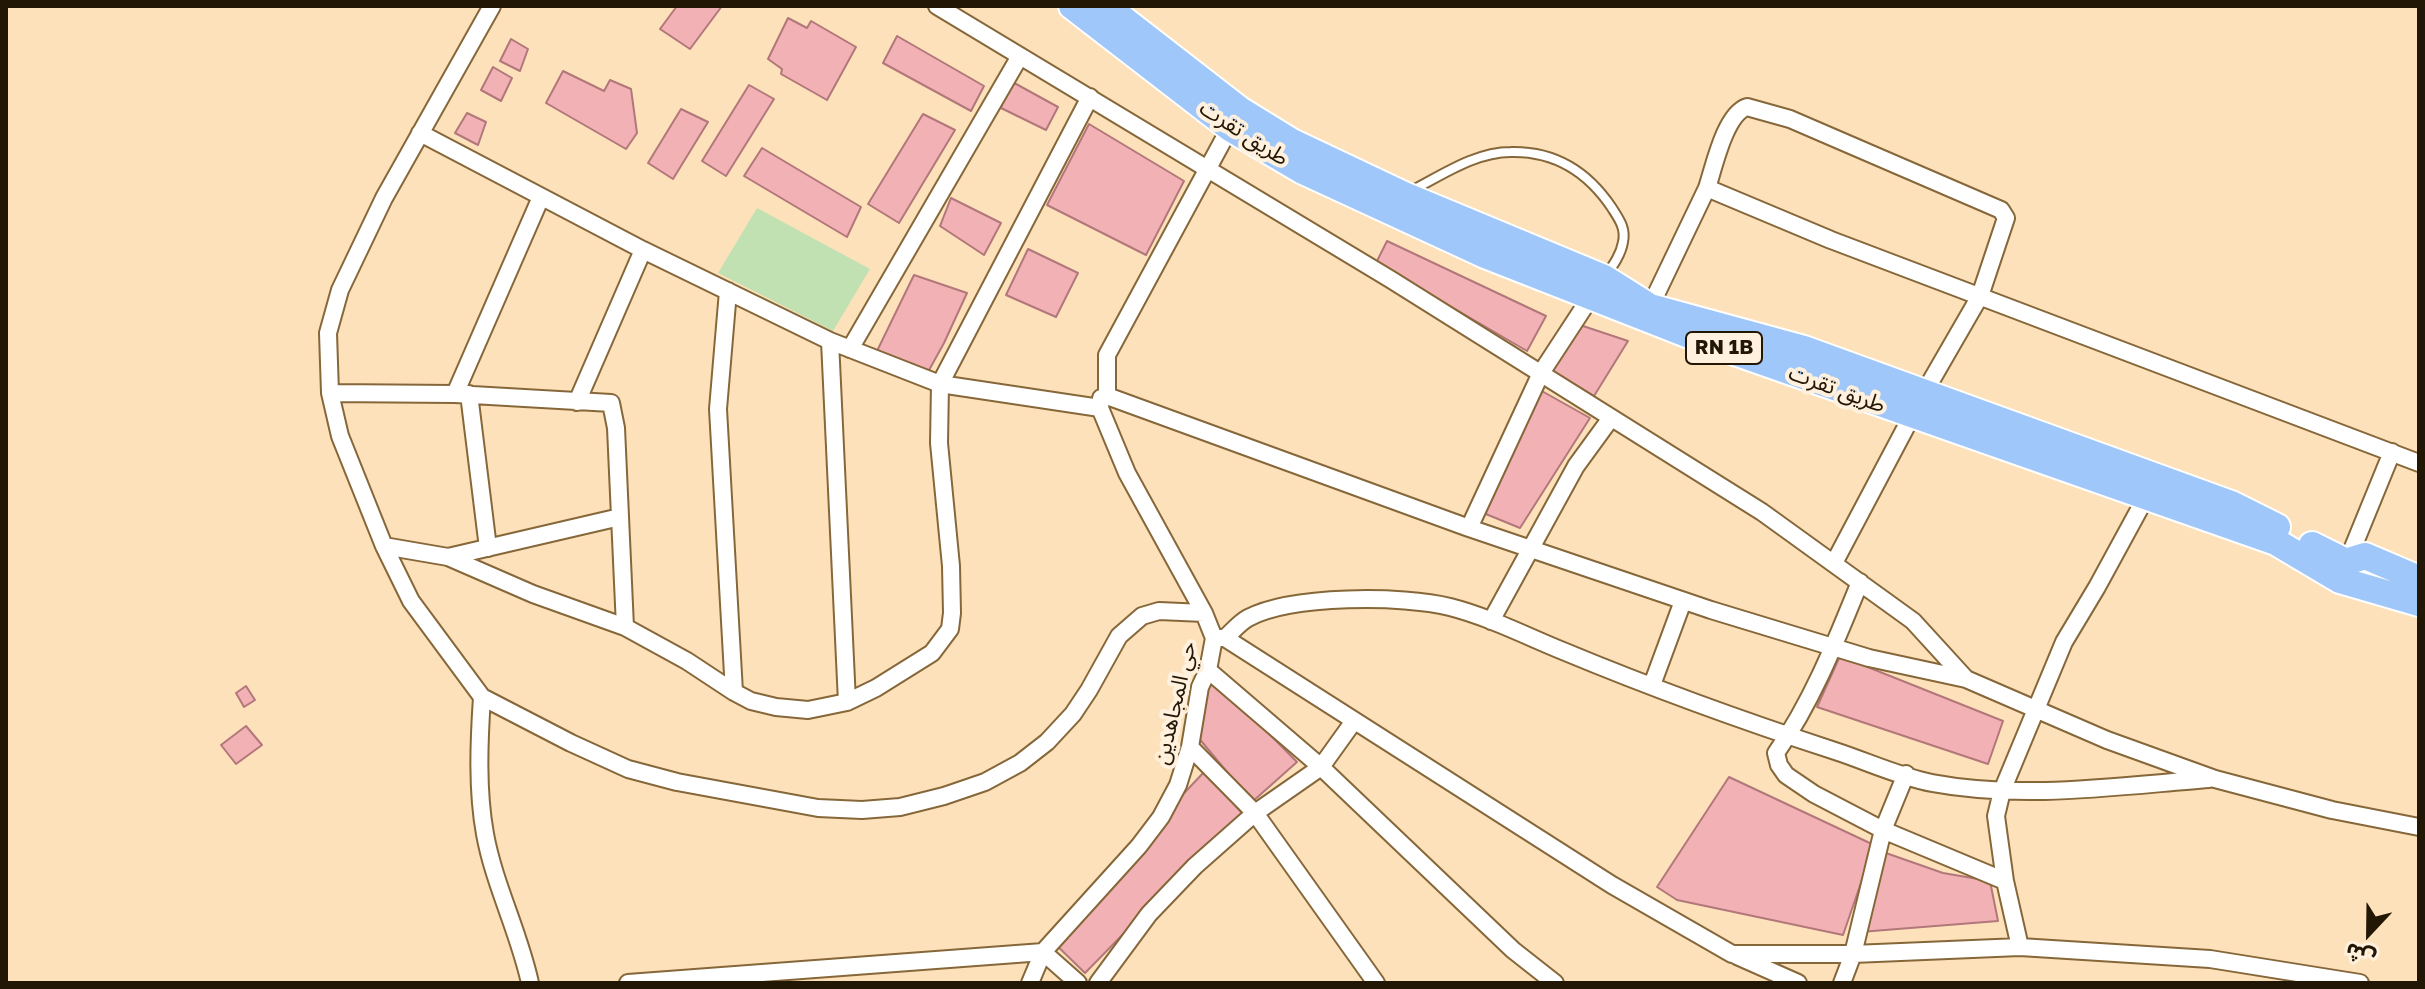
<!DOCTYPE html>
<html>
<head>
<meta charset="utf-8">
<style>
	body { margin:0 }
	#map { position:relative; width:2425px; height:989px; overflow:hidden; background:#fde1ba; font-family:"Golos Text","Noto Sans Arabic",sans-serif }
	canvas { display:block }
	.frame { position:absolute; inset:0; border:8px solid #221604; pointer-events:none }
	.north { position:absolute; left:2329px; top:893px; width:80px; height:80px; -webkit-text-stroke:6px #fff1de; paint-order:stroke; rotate:202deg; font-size:22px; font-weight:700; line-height:32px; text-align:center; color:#221604 }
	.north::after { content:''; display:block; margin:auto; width:28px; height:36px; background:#221604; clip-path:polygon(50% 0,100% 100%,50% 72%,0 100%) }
</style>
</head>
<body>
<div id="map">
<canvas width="2425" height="989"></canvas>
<div class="frame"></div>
<div class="north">ش</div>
</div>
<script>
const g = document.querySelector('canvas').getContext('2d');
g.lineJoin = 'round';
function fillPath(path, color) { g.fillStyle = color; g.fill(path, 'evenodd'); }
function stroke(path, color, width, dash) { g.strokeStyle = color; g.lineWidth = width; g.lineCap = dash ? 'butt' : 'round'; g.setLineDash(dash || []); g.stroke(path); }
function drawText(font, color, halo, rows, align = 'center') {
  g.font = font + ' "Golos Text","Noto Sans Arabic",sans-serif'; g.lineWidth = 8; g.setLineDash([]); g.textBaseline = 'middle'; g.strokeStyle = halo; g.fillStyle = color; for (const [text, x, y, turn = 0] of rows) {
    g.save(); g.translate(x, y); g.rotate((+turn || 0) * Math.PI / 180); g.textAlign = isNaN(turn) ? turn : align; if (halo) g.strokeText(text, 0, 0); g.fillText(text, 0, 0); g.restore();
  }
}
fillPath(new Path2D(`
	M757 208 870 269 833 331 718 273Z`), '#c1e1b2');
const building = new Path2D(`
	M677 6H722L690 49 660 29Z
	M788 18 807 28 811 21 856 47 827 100 781 74 782 69 768 59Z
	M897 36 984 86 971 111 883 63Z
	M511 39 528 49 520 71 500 61Z
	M493 67 512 78 501 101 481 90Z
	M563 71 604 91 610 80 631 89 637 133 626 149 546 103Z
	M1007 79 1058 107 1046 130 1001 108Z
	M749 85 774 99 726 176 702 161Z
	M681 109 708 122 673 179 648 163Z
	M467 113 486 122 478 145 455 133Z
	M923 114 955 130 899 223 868 204Z
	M1089 124 1184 181 1146 255 1047 205Z
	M762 148 861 207 847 237 744 176Z
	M951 198 1001 223 984 255 940 226Z
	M1387 241 1546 316 1527 351 1376 263Z
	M1028 249 1078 273 1056 317 1006 295Z
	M914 275 967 293 944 343 928 372 877 351Z
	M1577 324 1628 341 1594 396 1549 369Z
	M1540 390 1590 418 1520 528 1476 510Z
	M1840 656 2003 721 1988 764 1817 707Z
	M1203 667 1297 762 1252 802 1192 730Z
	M246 686 255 700 244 707 236 693Z
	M246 726 262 745 236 764 221 745Z
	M1205 771 1242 813 1085 973 1048 937Z
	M1729 777 1874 845 1843 935 1677 900 1657 887Z
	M1883 852 1943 873 1990 881 1998 921 1860 932Z`);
fillPath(building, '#f2b2b5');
stroke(building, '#b2777a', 2);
const service = new Path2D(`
	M1409 192C1441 176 1474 152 1511 152 1555 151 1588 172 1612 208 1619 219 1626 228 1623 242 1621 254 1614 264 1607 274`);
const minor = new Path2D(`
	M492 6 384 198 340 290 328 333 330 393 340 436 384 546 411 601 482 697 571 743 628 769 677 782 818 808 862 810 900 807 944 796 985 782 1020 763 1047 742 1073 714 1089 690 1119 636 1142 616 1159 611 1204 613
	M937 6 1390 279 1762 512 1913 621 1966 679
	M420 133 643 250 830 341 940 384 1100 408
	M1707 188C1714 167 1725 114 1747 107L1790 119 2001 210 2006 218 1980 296 1924 393 1834 563
	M728 291 718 409 734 692
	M1650 307 1707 188 1831 240 2419 463
	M830 341 847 702
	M850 349 1020 56
	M330 393 455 394 611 403 616 428 625 627
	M455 394 541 197
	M469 394 488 548
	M1107 396 1469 528 1711 610 1869 658 1966 679 2107 740 2215 779 2332 810 2419 827
	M1107 396V355L1233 122
	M577 402 643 250
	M1469 528 1541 373 1594 292
	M384 546 448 557 533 594 625 627 687 661 734 692 751 701 776 707 808 710 847 702 876 688 932 653 950 629 952 613 951 566 939 443 940 384 1090 97
	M448 557 620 517
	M2345 567 2392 452
	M1860 582C1836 641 1812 702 1776 753L1779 765 1786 775 1814 794 1883 830 2005 881
	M1491 621 1576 466 1611 418
	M1214 638H1225L1612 885 1732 954H1853L2020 947 2210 959 2360 983
	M1225 638C1232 632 1239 623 1248 618 1291 595 1403 595 1450 607 1489 617 1526 636 1563 651 1652 688 1743 721 1835 751 1866 761 1900 777 1932 783 2022 800 2118 786 2209 779
	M1208 670 1321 767 1513 950 1555 983
	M1652 685 1683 601
	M482 697C479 742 477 790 485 834 494 884 519 932 530 983
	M1190 747 1255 813 1376 983
	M2020 947 2005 881 1996 816 2002 791 2064 642 2097 587 2146 497
	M1737 956 1798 983
	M628 983 1043 952 1078 983
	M1030 983 1043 952 1139 846 1161 817 1178 785 1190 747 1200 687 1208 670 1214 638 1204 613 1127 473 1100 408 1101 398
	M1098 983 1149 914 1195 866 1255 813 1321 767 1354 721
	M1842 983 1853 954 1883 830 1906 774`);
const primary = new Path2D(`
	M1072 6 1230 128 1303 171 1485 255 1712 344 2276 542 2340 580 2419 603
	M1106 6 1240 110 1292 142 1404 195 1604 278 1650 307 1804 349 2231 504 2277 527
	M2312 545 2346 562 2365 556 2419 579`);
stroke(service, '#866739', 12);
stroke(minor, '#866739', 20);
stroke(primary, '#fff', 30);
stroke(service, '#fff', 8);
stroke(minor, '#fff', 16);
stroke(primary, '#a0c7fa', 26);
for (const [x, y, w] of [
	[1724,348,76]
]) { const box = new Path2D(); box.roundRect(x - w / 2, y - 16, w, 32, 6); g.fillStyle = '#fff1de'; g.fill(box); stroke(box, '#221604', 2); }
drawText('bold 20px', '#221604', null, [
	["RN 1B",1724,348]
]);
drawText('22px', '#221604', '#fff1de', [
	["طريق تقرت",1244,133,33],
	["طريق تقرت",1837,389,20],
	["حي المجاهدين",1175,703,-77]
]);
</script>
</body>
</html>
